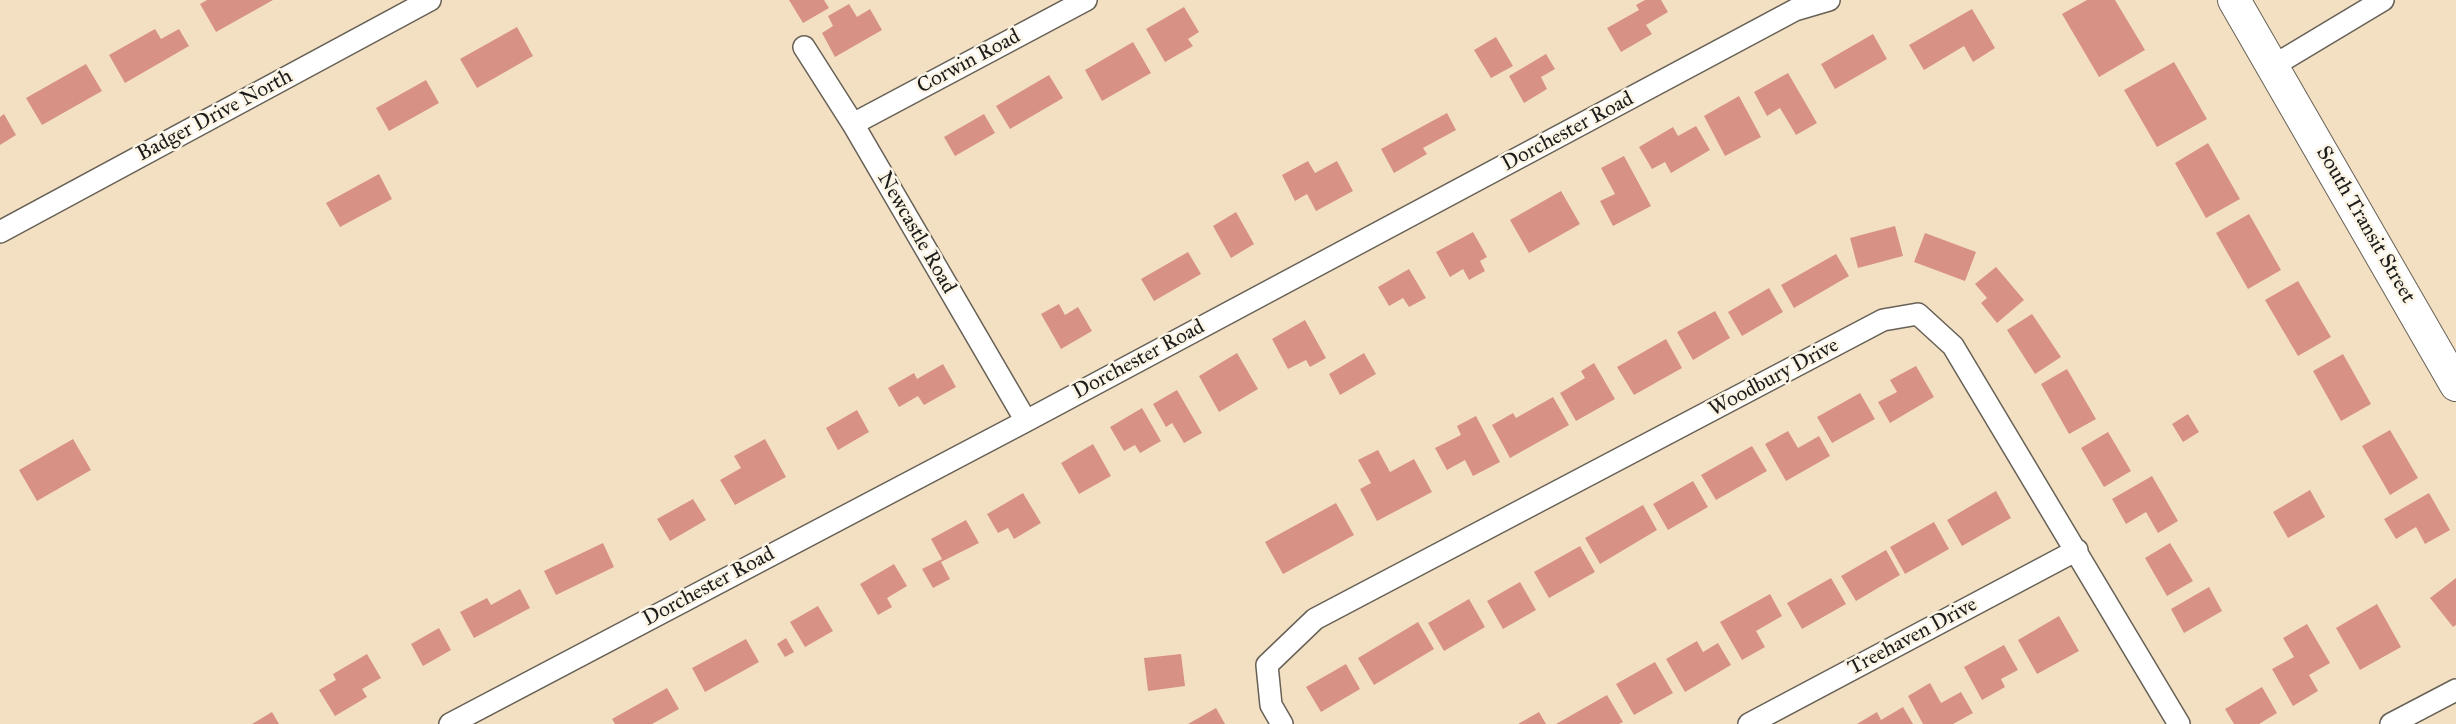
<!DOCTYPE html>
<html>
<head>
<meta charset="utf-8">
<style>
	body { margin:0 }
	canvas { display:block; background:#f3e0c3 }
</style>
</head>
<body>
<canvas width="2456" height="724"></canvas>
<script>
const g = document.querySelector('canvas').getContext('2d');
g.lineJoin = 'round';
function fillPath(path, color) { g.fillStyle = color; g.fill(path, 'evenodd'); }
function stroke(path, color, width, dash) { g.strokeStyle = color; g.lineWidth = width; g.lineCap = dash ? 'butt' : 'round'; g.setLineDash(dash || []); g.stroke(path); }
function drawText(font, color, halo, rows, align = 'center') {
  g.font = font + ' "IM FELL Great Primer",serif'; g.lineWidth = 5; g.setLineDash([]); g.textBaseline = 'middle'; g.strokeStyle = halo; g.fillStyle = color; for (const [text, x, y, turn = 0] of rows) {
    g.save(); g.translate(x, y); g.rotate((+turn || 0) * Math.PI / 180); g.textAlign = isNaN(turn) ? turn : align; if (halo) g.strokeText(text, 0, 0); g.fillText(text, 0, 0); g.restore();
  }
}
fillPath(new Path2D(`
	M207 0H273L216 32 200 4Z
	M789 0H824L829 8 803 23Z
	M1645 0H1661L1668 12 1646 25 1652 34 1621 52 1607 28 1639 10 1636 5Z
	M2087 0H2115L2145 50 2099 77 2062 14Z
	M849 4 857 17 870 9 882 30 835 57 822 33 833 26 828 16Z
	M1184 7 1199 32 1188 39 1193 46 1165 62 1146 29Z
	M1972 9 1995 48 1973 62 1964 46 1924 70 1909 45Z
	M517 27 533 56 477 88 460 59Z
	M155 29 161 39 179 29 189 46 125 83 109 55Z
	M1873 34 1887 59 1835 89 1821 64Z
	M1496 37 1513 66 1491 78 1474 50Z
	M1133 42 1151 73 1102 101 1085 70Z
	M1546 54 1555 69 1541 77 1547 89 1524 103 1509 76Z
	M2174 62 2207 119 2157 147 2124 90Z
	M86 64 102 91 42 125 26 98Z
	M1788 73 1817 123 1796 135 1780 108 1767 116 1754 92Z
	M1049 75 1063 98 1010 129 996 106Z
	M426 80 439 103 389 131 376 108Z
	M1739 96 1761 137 1725 156 1704 116Z
	M1447 113 1456 130 1423 148 1427 154 1394 173 1381 149Z
	M4 114 16 135 0 145V117Z
	M984 114 995 133 955 156 944 137Z
	M1696 126 1710 150 1671 173 1665 162 1652 169 1639 147 1673 127 1678 136Z
	M2208 143 2240 199 2206 218 2175 163Z
	M1624 156 1651 206 1613 226 1600 201 1615 194 1601 168Z
	M1308 161 1315 173 1337 161 1353 191 1316 211 1307 194 1295 201 1282 175Z
	M379 174 392 199 340 227 326 203Z
	M1561 191 1580 224 1529 253 1510 220Z
	M1236 212 1254 244 1231 258 1213 226Z
	M2249 214 2281 270 2248 289 2216 233Z
	M1895 226 1903 256 1858 268 1850 238Z
	M1473 232 1487 257 1480 261 1485 271 1469 280 1463 269 1450 277 1436 252Z
	M1925 233 1976 252 1965 281 1914 262Z
	M1188 252 1201 274 1154 301 1141 279Z
	M1836 254 1849 276 1794 308 1781 285Z
	M1996 267 2024 300 1997 323 1981 303 1987 298 1975 284Z
	M1409 269 1426 298 1409 307 1403 298 1389 306 1378 287Z
	M2298 281 2331 337 2298 356 2265 300Z
	M1769 288 1783 312 1742 336 1728 312Z
	M1059 304 1065 315 1078 307 1092 331 1061 349 1041 314Z
	M1715 311 1730 338 1693 360 1677 332Z
	M2032 314 2061 357 2035 374 2007 330Z
	M1305 320 1326 358 1310 367 1306 360 1288 369 1272 339Z
	M1666 339 1682 368 1634 395 1617 367Z
	M1237 353 1258 389 1219 412 1199 376Z
	M1364 353 1376 374 1340 395 1329 374Z
	M2343 354 2371 404 2341 421 2313 371Z
	M1594 363 1615 399 1576 421 1560 393 1585 378 1581 371Z
	M943 364 956 387 924 405 918 396 899 407 888 388 914 373 917 379Z
	M1916 366 1934 397 1890 423 1878 402 1897 392 1890 380Z
	M2067 369 2096 419 2069 434 2041 384Z
	M1177 390 1202 433 1184 443 1172 423 1166 427 1153 404Z
	M1860 393 1875 419 1832 443 1817 417Z
	M1553 397 1569 425 1510 458 1492 425 1513 413 1516 418Z
	M1142 408 1161 441 1140 453 1135 445 1124 451 1110 427Z
	M857 410 869 432 838 450 826 428Z
	M2188 414 2199 432 2183 442 2172 424Z
	M1476 416 1500 462 1473 476 1465 460 1447 470 1435 448 1461 435 1457 426Z
	M2390 430 2418 478 2390 495 2362 446Z
	M1788 431 1798 448 1819 436 1830 456 1786 481 1765 444Z
	M2108 432 2131 471 2104 487 2081 448Z
	M73 439 91 470 37 501 19 470Z
	M765 439 786 477 735 505 720 480 741 468 734 456Z
	M1093 444 1111 476 1079 494 1061 463Z
	M1752 446 1767 471 1716 500 1701 475Z
	M1378 450 1390 472 1414 459 1432 492 1377 521 1360 489 1371 483 1358 460Z
	M2152 476 2178 521 2158 533 2146 512 2126 524 2112 499Z
	M1693 481 1708 507 1668 530 1653 504Z
	M2310 490 2325 517 2288 538 2273 512Z
	M1996 491 2011 518 1962 546 1947 520Z
	M1023 493 1041 523 1014 539 1008 528 998 533 987 514Z
	M2429 493 2450 530 2425 544 2416 527 2396 539 2384 519Z
	M693 499 706 520 670 541 657 519Z
	M1336 503 1354 535 1283 574 1265 542Z
	M1643 505 1657 530 1600 564 1585 538Z
	M966 520 979 543 941 562 950 579 933 588 922 569 942 559 931 539Z
	M1934 522 1949 549 1905 574 1890 547Z
	M603 543 614 567 556 595 544 571Z
	M2170 543 2193 581 2167 596 2145 558Z
	M1580 546 1595 572 1549 598 1534 572Z
	M1886 550 1900 575 1856 601 1841 576Z
	M894 564 907 586 887 598 892 607 878 615 860 584Z
	M1831 578 1846 604 1802 629 1787 603Z
	M2456 578V625L2453 627 2430 598Z
	M1520 582 1536 610 1503 629 1487 601Z
	M2209 587 2222 611 2184 633 2171 609Z
	M520 589 530 608 474 638 460 612 487 598 491 605Z
	M1770 594 1782 616 1756 631 1765 647 1742 660 1720 622Z
	M1469 599 1485 627 1444 651 1428 623Z
	M2377 604 2401 647 2360 670 2336 628Z
	M818 606 833 631 805 647 790 622Z
	M2059 616 2079 651 2037 674 2018 640Z
	M1418 622 1434 649 1374 685 1358 658Z
	M2307 624 2330 663 2309 675 2318 691 2293 706 2272 669 2294 657 2283 638Z
	M439 628 451 650 423 666 411 644Z
	M786 638 794 652 785 657 777 644Z
	M746 639 759 662 705 692 692 668Z
	M1697 641 1703 652 1718 643 1731 665 1685 692 1666 659Z
	M2004 645 2018 670 2001 679 2005 687 1982 700 1964 667Z
	M367 654 381 678 362 689 367 697 335 716 319 690 336 680 333 674Z
	M1181 654 1185 686 1148 691 1144 658Z
	M1655 662 1673 693 1634 715 1616 684Z
	M1346 664 1360 689 1321 712 1306 687Z
	M1930 683 1941 703 1961 692 1973 713 1953 724H1923L1908 696Z
	M2262 687 2277 713 2259 724H2234L2225 709Z
	M667 688 679 709 652 724H615L612 719Z
	M1607 695 1623 722 1619 724H1556Z
	M1903 707 1913 724H1857L1877 712 1881 720Z
	M1216 708 1225 724H1188Z
	M272 712 279 724H252Z
	M1539 712 1546 724H1518Z`), '#d89285');
const minor = new Path2D(`
	M804 47 853 124 1026 421
	M2273 66 2383 0
	M853 124 1086 0
	M0 232 430 0
	M450 724 1026 421 1795 10 1829 0
	M1282 724 1271 705 1267 665 1315 619 1883 320 1918 314 1953 346 2179 724
	M1749 724 2077 550
	M2391 724 2456 690`);
const highway = new Path2D(`
	M2234 0 2456 385`);
stroke(minor, '#676156', 24);
stroke(highway, '#676156', 34);
stroke(minor, '#fff', 21);
stroke(highway, '#fff', 32);
drawText('21px', '#1c1c1c', '#fcf5e5', [
	["Corwin Road",969,62,-28],
	["Badger Drive North",215,116,-28],
	["Dorchester Road",1568,132,-28],
	["South Transit Street",2365,225,60],
	["Newcastle Road",916,233,60],
	["Dorchester Road",1139,360,-28],
	["Woodbury Drive",1774,378,-28],
	["Dorchester Road",709,587,-28],
	["Treehaven Drive",1913,637,-28]
]);
</script>
</body>
</html>
